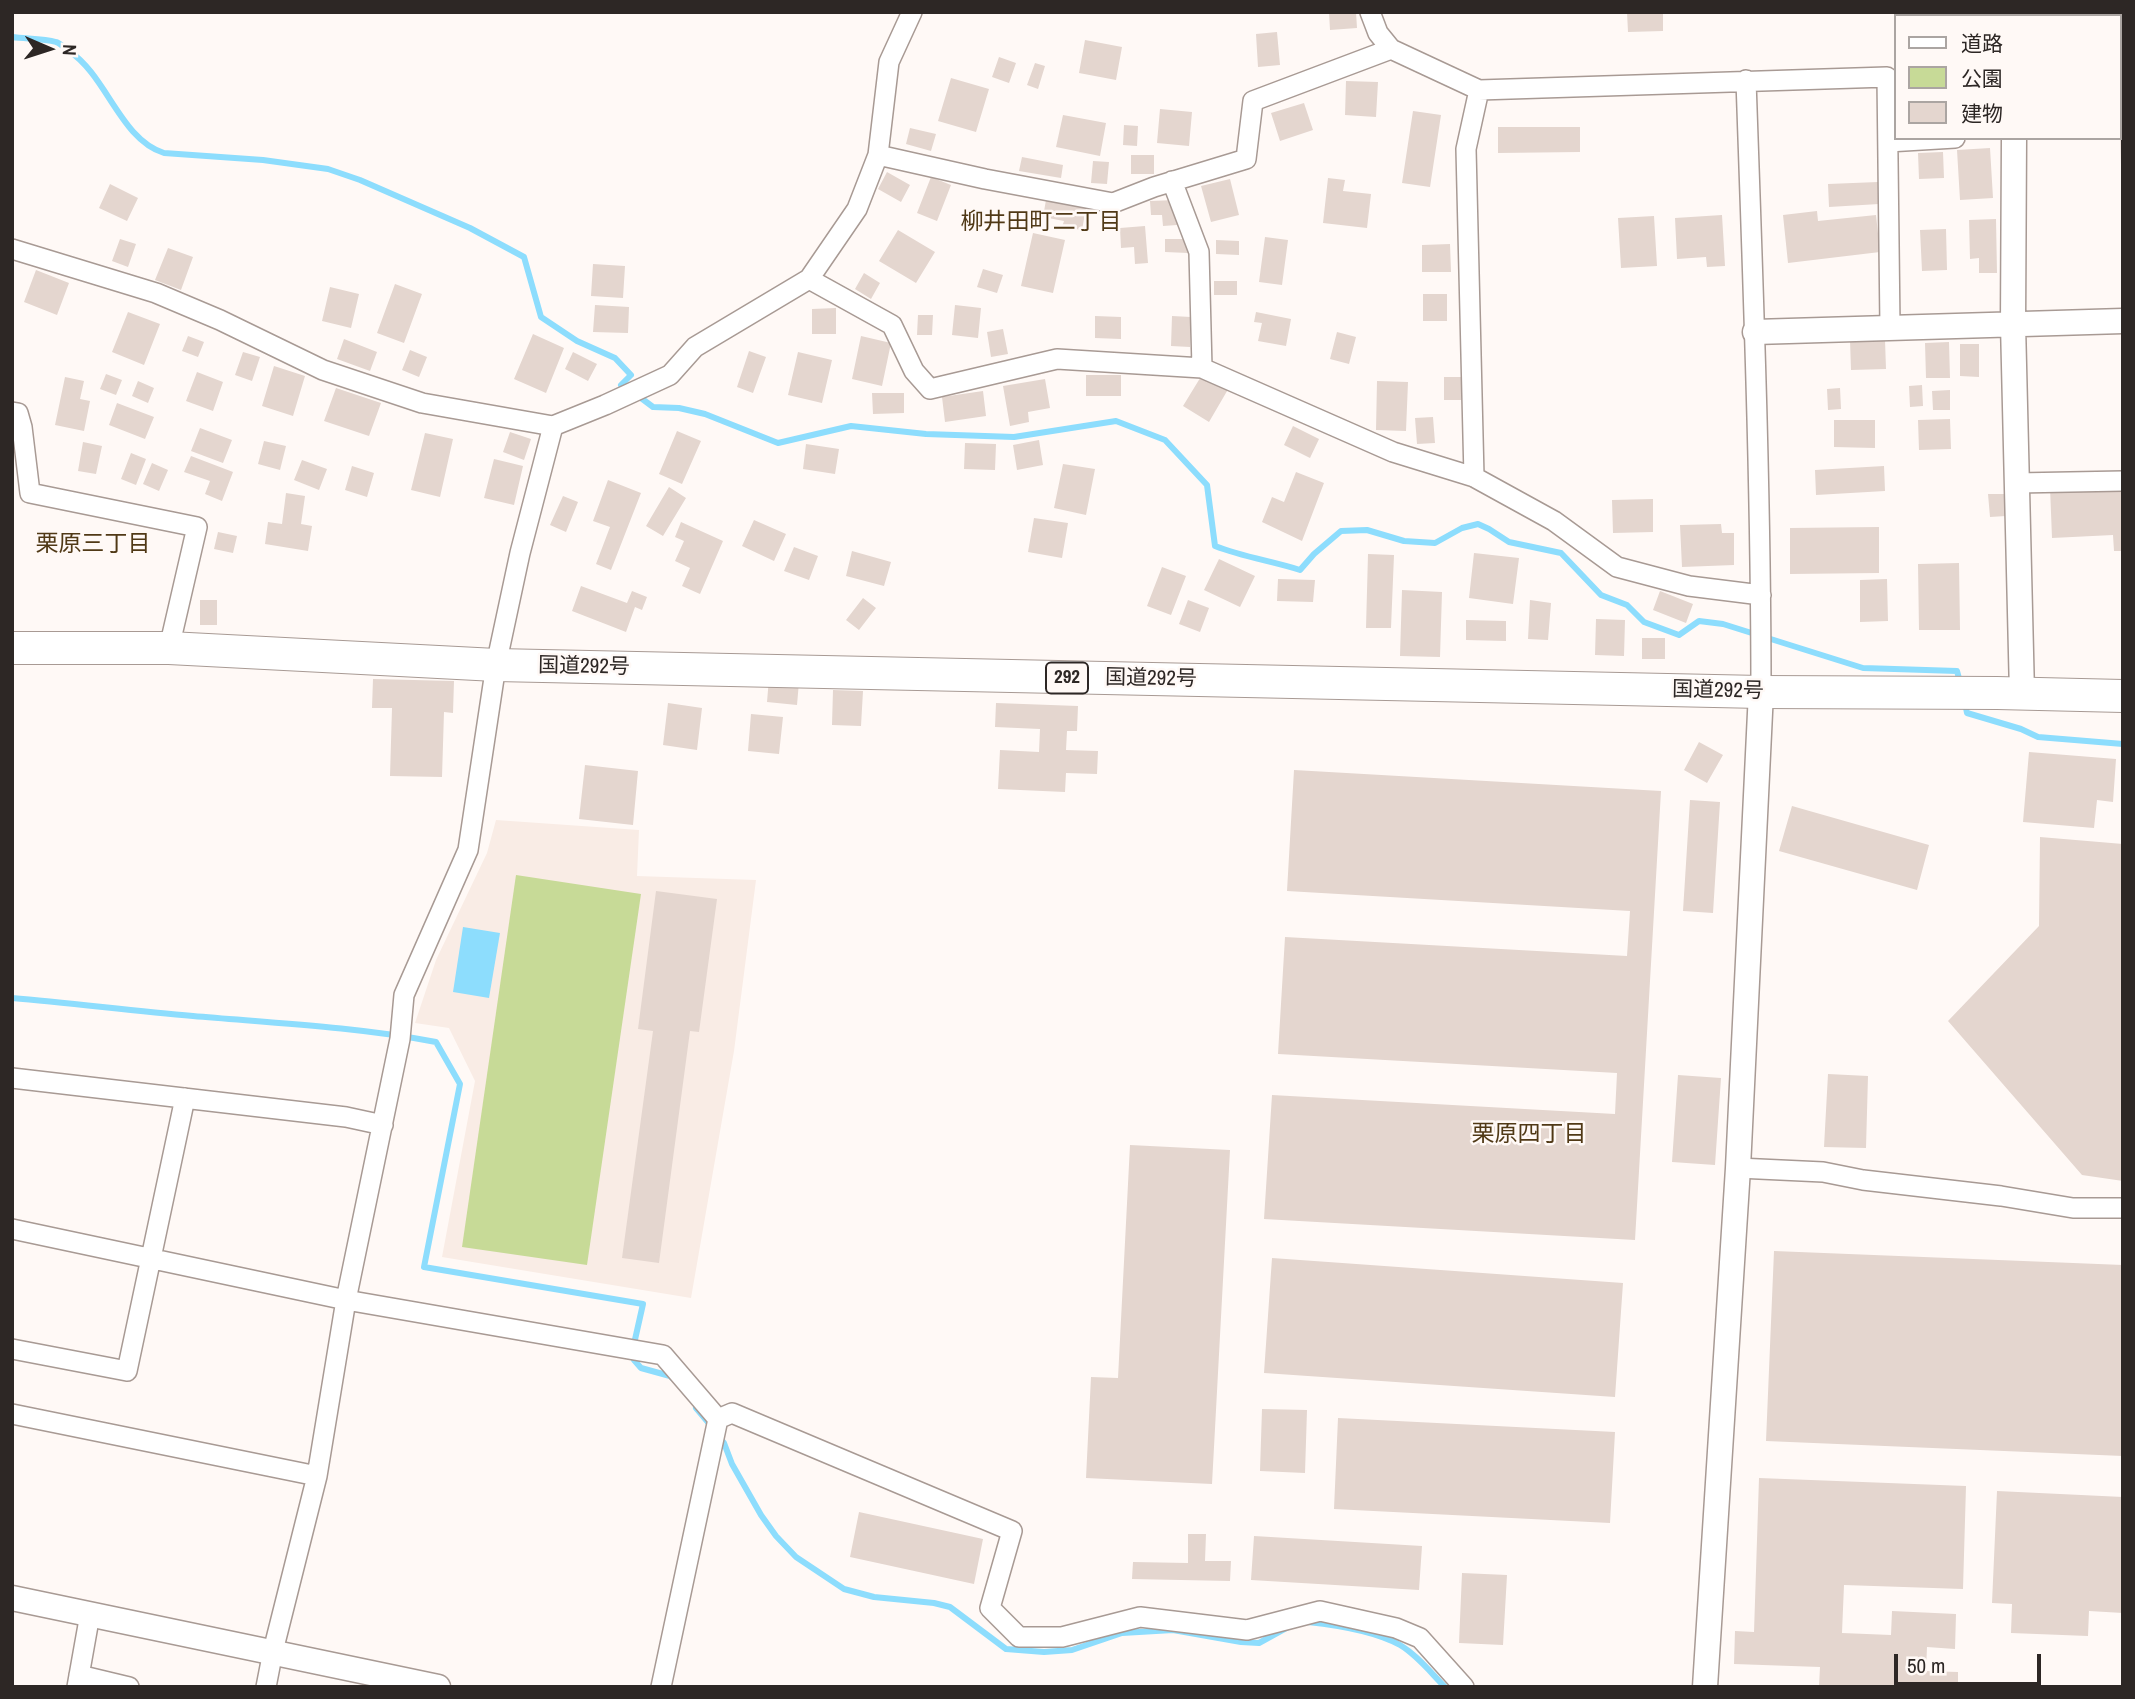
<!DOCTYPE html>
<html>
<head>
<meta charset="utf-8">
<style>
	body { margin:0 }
	#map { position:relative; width:2135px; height:1699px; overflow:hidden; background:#fff9f6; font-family:"Archivo Narrow","Noto Sans JP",sans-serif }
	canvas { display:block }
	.frame { position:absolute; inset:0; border:14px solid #2d2725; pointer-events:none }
	.legend { position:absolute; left:1894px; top:14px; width:228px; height:126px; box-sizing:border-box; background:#fff9f6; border:2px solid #aba5a2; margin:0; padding:9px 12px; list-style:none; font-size:21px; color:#2d2725 }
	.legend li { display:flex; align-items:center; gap:14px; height:35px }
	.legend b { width:35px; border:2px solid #aba5a2 }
	.north { position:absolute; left:14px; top:14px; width:70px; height:70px; -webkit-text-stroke:5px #fff9f6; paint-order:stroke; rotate:93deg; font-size:19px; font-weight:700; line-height:28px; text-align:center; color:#2d2725 }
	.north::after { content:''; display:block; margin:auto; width:24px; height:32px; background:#2d2725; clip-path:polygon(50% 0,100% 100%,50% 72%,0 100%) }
	.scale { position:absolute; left:1894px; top:1654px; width:147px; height:32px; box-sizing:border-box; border:4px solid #2d2725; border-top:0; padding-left:9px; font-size:21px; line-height:24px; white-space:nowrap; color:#2d2725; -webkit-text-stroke:5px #fff9f6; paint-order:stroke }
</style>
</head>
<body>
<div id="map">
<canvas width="2135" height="1699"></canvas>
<div class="frame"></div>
<ul class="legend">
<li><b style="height:9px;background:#fff"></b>道路</li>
<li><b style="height:19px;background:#c7da97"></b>公園</li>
<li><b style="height:19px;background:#e4d6cf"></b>建物</li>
</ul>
<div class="north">N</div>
<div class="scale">50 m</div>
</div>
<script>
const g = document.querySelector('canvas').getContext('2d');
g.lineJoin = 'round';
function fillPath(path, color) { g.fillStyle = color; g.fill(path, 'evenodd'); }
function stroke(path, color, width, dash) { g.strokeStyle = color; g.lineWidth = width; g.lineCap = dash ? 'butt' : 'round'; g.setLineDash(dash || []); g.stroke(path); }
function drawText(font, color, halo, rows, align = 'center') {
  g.font = font + ' "Archivo Narrow","Noto Sans JP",sans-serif'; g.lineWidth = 5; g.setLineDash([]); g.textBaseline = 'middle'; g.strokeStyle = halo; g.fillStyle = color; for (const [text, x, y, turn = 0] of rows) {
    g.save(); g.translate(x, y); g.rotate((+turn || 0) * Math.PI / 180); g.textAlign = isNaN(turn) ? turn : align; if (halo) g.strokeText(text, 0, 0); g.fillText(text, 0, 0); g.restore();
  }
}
fillPath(new Path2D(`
	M496 820 639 830 637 876 756 880 734 1051 691 1298 442 1257 475 1081 449 1028 415 1023 436 960 487 853Z`), '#f9ece5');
fillPath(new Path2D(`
	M516 875 641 894 587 1265 462 1247Z`), '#c7da97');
fillPath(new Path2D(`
	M463 927 500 933 489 998 453 992Z`), '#8dddfd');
stroke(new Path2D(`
	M12 37C26 39 43 38 56 42 60 43 65 48 69 51 107 76 120 139 164 153L263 160 328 169 360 180 470 228 524 257 541 317 577 341 615 358 631 375 621 385 628 389
	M637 395 653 407 679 408 705 414 778 443 851 426 926 434 1014 437 1116 421 1165 440 1207 485 1215 546C1243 557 1272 561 1300 570L1314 554 1341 531 1367 530 1404 541 1435 543 1462 528 1478 524 1489 529 1509 542 1561 553 1601 595 1627 605 1644 622 1679 635 1699 621 1723 624 1863 668 1957 671 1960 682
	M1965 703 1967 713 2021 729 2038 737 2123 744
	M12 998C73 1003 132 1011 193 1016 274 1023 356 1027 436 1042L460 1084 424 1267 643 1304 634 1344V1360L641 1368 670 1376 672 1378
	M696 1408 712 1427
	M718 1436 724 1443 732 1464 761 1515 776 1536 796 1557 844 1589 874 1597 934 1603 950 1607 1006 1649 1044 1652 1072 1650 1122 1633 1173 1630 1241 1642 1259 1643 1288 1627
	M1308 1622C1336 1625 1375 1631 1400 1645 1417 1655 1431 1673 1445 1687`), '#8dddfd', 6);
fillPath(new Path2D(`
	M1329 12H1356L1357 28 1330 30Z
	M1627 12H1663V31L1628 32Z
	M1277 32 1280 65 1258 67 1256 34Z
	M1085 40 1122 47 1116 80 1079 73Z
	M999 57 1016 63 1009 83 992 77Z
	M1035 63 1045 66 1038 89 1027 85Z
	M951 78 989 89 976 132 938 121Z
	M1346 81 1378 82 1376 117 1345 115Z
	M2119 96H2123V165H2121Z
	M1304 103 1313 130 1280 141 1271 113Z
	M1160 109 1192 112 1189 146 1157 143Z
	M1413 111 1441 115 1430 187 1402 183Z
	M1063 115 1106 123 1100 156 1056 147Z
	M1124 125 1138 126 1137 146 1123 145Z
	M1498 127H1580V152L1498 153Z
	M910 128 936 134 931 151 906 144Z
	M1990 148 1993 198 1960 200 1957 150Z
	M1943 152 1944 178 1919 179 1918 153Z
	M1131 155H1154V174H1131Z
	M1022 157 1063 165 1061 178 1019 171Z
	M1093 161 1109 162 1107 184 1091 183Z
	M887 172 910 185 901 202 878 189Z
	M931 177 951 185 937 221 917 213Z
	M1328 178 1345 180 1343 191 1371 194 1367 228 1323 223Z
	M1230 179 1239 215 1211 222 1201 186Z
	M1878 182 1879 204 1829 207 1828 184Z
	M110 184 138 198 127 221 99 208Z
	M1046 200 1086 208 1082 230 1062 227 1064 221 1043 217Z
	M1176 200 1177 225 1163 226 1162 215H1151L1150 201Z
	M1817 211 1818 221 1876 215 1880 252 1788 263 1783 215Z
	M1722 215 1725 266 1707 267 1706 257 1677 259 1675 218Z
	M1654 216 1657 266 1621 268 1618 218Z
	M1996 219 1997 273H1979V258L1970 259 1969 220Z
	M1145 226 1148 263 1135 264 1134 247 1121 248 1120 228Z
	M1946 229 1947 270 1922 271 1920 230Z
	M898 230 935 252 916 283 879 261Z
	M1033 233 1065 240 1053 293 1021 286Z
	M1265 237 1288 240 1282 285 1259 282Z
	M120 239 136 244 128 267 112 261Z
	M1165 239H1188V253L1165 252Z
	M1216 240 1239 241V255L1216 254Z
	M1450 244 1451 272H1422V245Z
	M168 248 193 257 181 290 155 280Z
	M593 264 625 266 623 298 591 296Z
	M983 269 1003 275 997 293 977 287Z
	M36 270 69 283 57 315 24 302Z
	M864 273 880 283 871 299 855 289Z
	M1214 281H1237V295H1214Z
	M395 284 422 294 404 343 377 333Z
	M330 287 359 294 351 328 322 321Z
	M1423 294H1447V321H1423Z
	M595 305 629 307 628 333 593 332Z
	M955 305 981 308 978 338 952 335Z
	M836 308V334H812V309Z
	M128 312 160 324 144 365 112 352Z
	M1256 312 1291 319 1286 346 1258 341 1262 323 1254 322Z
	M918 315H933L932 335H917Z
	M1095 316 1121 317V339L1095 338Z
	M1172 316 1191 317 1190 347 1171 346Z
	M1003 329 1008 354 991 357 987 332Z
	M1337 332 1356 337 1349 364 1330 359Z
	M533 334 564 348 546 393 514 379Z
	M188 336 204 342 198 357 182 351Z
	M861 336 891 343 882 386 852 379Z
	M344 339 377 352 370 371 337 359Z
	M1850 340H1885L1886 369 1851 370Z
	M1949 342 1950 378H1926L1925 343Z
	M1960 344H1979V377L1960 376Z
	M410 350 427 357 419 377 402 370Z
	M749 351 766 357 753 393 737 387Z
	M243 352 260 357 252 381 235 375Z
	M573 352 597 364 588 381 565 369Z
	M798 352 832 360 822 403 788 395Z
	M274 366 305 376 293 416 262 406Z
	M1205 370 1230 386 1209 422 1183 406Z
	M197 372 223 382 213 411 186 401Z
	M106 374 122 380 116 395 100 389Z
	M1086 375H1121V396H1086Z
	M65 377 84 381 80 399 90 401 84 431 55 425Z
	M1444 377H1461V400H1444Z
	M1045 379 1050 408 1028 412 1029 422 1010 426 1003 386Z
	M138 381 154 388 148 403 132 396Z
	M1377 381 1408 382 1406 431 1376 430Z
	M1922 385 1923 406 1910 407 1909 386Z
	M336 388 381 403 369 436 324 421Z
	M1840 388 1841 409 1828 410 1827 389Z
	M1950 390V410H1933L1932 391Z
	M983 391 986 416 945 422 942 397Z
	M872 393H904V413L873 414Z
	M117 403 154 417 145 439 109 425Z
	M1433 417 1435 443 1417 444 1415 418Z
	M1950 419 1951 449 1919 450 1918 420Z
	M1834 420H1875V448L1834 447Z
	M1293 426 1319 439 1310 458 1284 445Z
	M200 428 232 440 223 463 191 451Z
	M677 431 701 441 682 484 659 474Z
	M510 432 531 439 524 460 503 452Z
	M425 433 453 439 440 497 411 490Z
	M1039 440 1043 465 1017 470 1013 445Z
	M264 441 286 446 280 470 258 464Z
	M83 442 102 446 96 474 78 471Z
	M965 443 996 444 995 470 964 469Z
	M806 444 839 449 835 474 803 469Z
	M131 453 146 459 136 485 121 479Z
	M191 456 233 472 222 501 205 494 210 481 184 472Z
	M494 459 523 466 514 505 484 498Z
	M302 460 327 469 319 490 294 480Z
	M152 463 168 470 159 491 143 484Z
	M1063 464 1095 469 1086 515 1054 508Z
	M352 466 374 473 367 497 345 490Z
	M1884 466 1885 491 1816 495 1815 470Z
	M1296 472 1324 483 1302 541 1262 522 1272 497 1284 502Z
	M608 480 641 493 611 570 596 564 610 527 593 521Z
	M2123 484V551H2114L2113 535 2052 538 2050 487Z
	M669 487 686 498 663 536 646 526Z
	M286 493 305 496 301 524 312 526 308 551 265 544 268 522 282 524Z
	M1988 494H2005L2006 516 1990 517Z
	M563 496 578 502 566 532 550 525Z
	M1653 499V532L1613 533 1612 500Z
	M1034 518 1068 523 1062 558 1028 552Z
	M754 520 786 534 774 561 742 546Z
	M681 522 723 541 700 594 682 586 690 568 675 561 684 541 675 537Z
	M1721 524 1722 533H1734V565L1682 567 1680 525Z
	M1879 527V573L1790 574V528Z
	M218 532 237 536 233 553 214 549Z
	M794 547 818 556 809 580 784 571Z
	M852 551 891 562 884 586 846 576Z
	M1474 553 1519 558 1513 604 1469 598Z
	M1368 554 1394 555 1391 628H1366Z
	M1219 559 1255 576 1240 607 1204 590Z
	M1959 563 1960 630H1919L1918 564Z
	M1162 567 1186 576 1171 615 1147 606Z
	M1278 579 1315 580 1313 602 1277 601Z
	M1887 579 1888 621 1860 622V580Z
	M581 586 627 603 632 591 647 597 642 610 635 607 626 632 572 611Z
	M1402 590 1442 592 1440 657 1400 656Z
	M1660 591 1693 604 1686 623 1653 610Z
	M863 598 876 608 859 630 846 620Z
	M200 600H217V625H200Z
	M1188 600 1209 608 1200 632 1179 624Z
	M1530 600 1551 603 1548 640 1528 639Z
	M1596 619 1625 620 1624 656 1595 655Z
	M1466 620 1506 621V641L1466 640Z
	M1642 638H1665V659H1642Z
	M769 678 799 682 797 705 767 702Z
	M373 679 454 681 453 713 444 712 442 777 390 776 392 708H372Z
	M833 690 863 691 861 726 832 725Z
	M668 703 702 708 697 750 663 745Z
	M996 703 1078 706 1077 731H1067L1066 750 1098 751 1097 774 1066 773 1065 792 998 789 1000 750 1039 752 1040 729 995 727Z
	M751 714 783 717 779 754 748 751Z
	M1699 742 1723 755 1707 783 1684 770Z
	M2029 752 2116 759 2113 802 2097 800 2094 828 2023 822Z
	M585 765 638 771 633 825 579 819Z
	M1294 770 1661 791 1635 1240 1264 1219 1272 1095 1615 1114 1617 1073 1278 1054 1285 937 1627 956 1630 911 1287 891Z
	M1690 800 1720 802 1713 913 1683 911Z
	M1792 806 1929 845 1917 890 1779 851Z
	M2040 837 2123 844V1181L2082 1175 1948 1021 2039 926Z
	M656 891 717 899 699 1032 690 1031 659 1263 622 1258 653 1031 638 1029Z
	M1828 1074 1868 1076 1866 1148 1824 1147Z
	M1678 1075 1721 1078 1715 1165 1672 1162Z
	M1130 1145 1230 1150 1212 1484 1086 1478 1091 1377 1118 1378Z
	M1774 1251 2123 1265V1456L1766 1441Z
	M1272 1258 1623 1283 1615 1397 1264 1373Z
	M1262 1409 1307 1410 1305 1473 1260 1471Z
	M1338 1418 1615 1432 1610 1523 1334 1509Z
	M1759 1478 1966 1486 1963 1589 1844 1585 1842 1633 1891 1635 1892 1611 1956 1614 1955 1649 1927 1647 1926 1671 1958 1672V1687H1819L1820 1667 1734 1664 1735 1631 1754 1632Z
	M1997 1491 2123 1497V1613L2089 1611 2088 1636 2011 1633 2012 1604 1992 1603Z
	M859 1512 983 1539 974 1584 850 1557Z
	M1188 1534H1206L1205 1561H1231L1230 1581 1132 1579 1133 1562 1188 1563Z
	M1254 1536 1422 1546 1419 1590 1251 1580Z
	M1462 1573 1507 1575 1503 1645 1459 1643Z`), '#e4d6cf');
const minor = new Path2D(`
	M1370 12 1378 33 1391 49 1479 90 1887 77 1890 327
	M1746 80C1753 284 1761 488 1761 692
	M1888 142 1955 138
	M878 155 985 179 1113 203 1154 187 1246 159 1253 101 1391 49
	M1172 181 1199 252 1202 368
	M12 249 156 293 220 320 323 370 422 403 553 426 605 405 670 375 695 347 809 279 857 209 878 155 889 62 912 12
	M809 279 892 325 914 371 930 389 1057 359 1202 368 1393 452 1474 477 1554 521 1617 567 1689 586 1761 595
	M12 412 18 413 22 427 30 493 197 527 169 648
	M1474 477 1466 149 1479 90
	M2017 483 2123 481
	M12 1078 346 1117 383 1125
	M1738 1168 1823 1172 1863 1180 2001 1196 2073 1208H2123
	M12 1229 346 1300 663 1355 718 1419 661 1687
	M12 1349 127 1371 185 1098
	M12 1414 317 1476
	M718 1419 732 1413 1012 1531 990 1608 1019 1637H1062L1140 1617 1247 1630 1320 1611 1396 1628 1420 1638 1464 1687
	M79 1675 129 1687
	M77 1687 90 1614
	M266 1687 273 1651 317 1476 346 1300 400 1039 404 995 468 850 496 665 520 553 553 426`);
const tertiary = new Path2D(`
	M2007 12V16
	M2014 138 2013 324 2022 694
	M1755 332 2123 321
	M12 1598 438 1687
	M1705 1687 1738 1168 1761 692`);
const trunk = new Path2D(`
	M12 648H169L496 665 1761 692 1997 693 2123 696`);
stroke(minor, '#a89a94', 22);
stroke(tertiary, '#a89a94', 27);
stroke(trunk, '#a89a94', 34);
stroke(minor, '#fff', 19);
stroke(tertiary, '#fff', 24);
stroke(trunk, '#fff', 32);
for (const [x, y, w] of [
	[1067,678,42]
]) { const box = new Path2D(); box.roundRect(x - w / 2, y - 15.5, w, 31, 5); g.fillStyle = '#fff9f6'; g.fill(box); stroke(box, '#2d2725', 2); }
drawText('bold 19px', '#2d2725', null, [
	["292",1067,678]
]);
drawText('21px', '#2d2725', '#fff9f6', [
	["国道292号",584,667,1],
	["国道292号",1151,679,1],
	["国道292号",1718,691,1]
]);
drawText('23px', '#503916', '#fff9f6', [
	["柳井田町二丁目",1041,223],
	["栗原三丁目",93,545],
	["栗原四丁目",1529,1135]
]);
</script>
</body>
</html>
